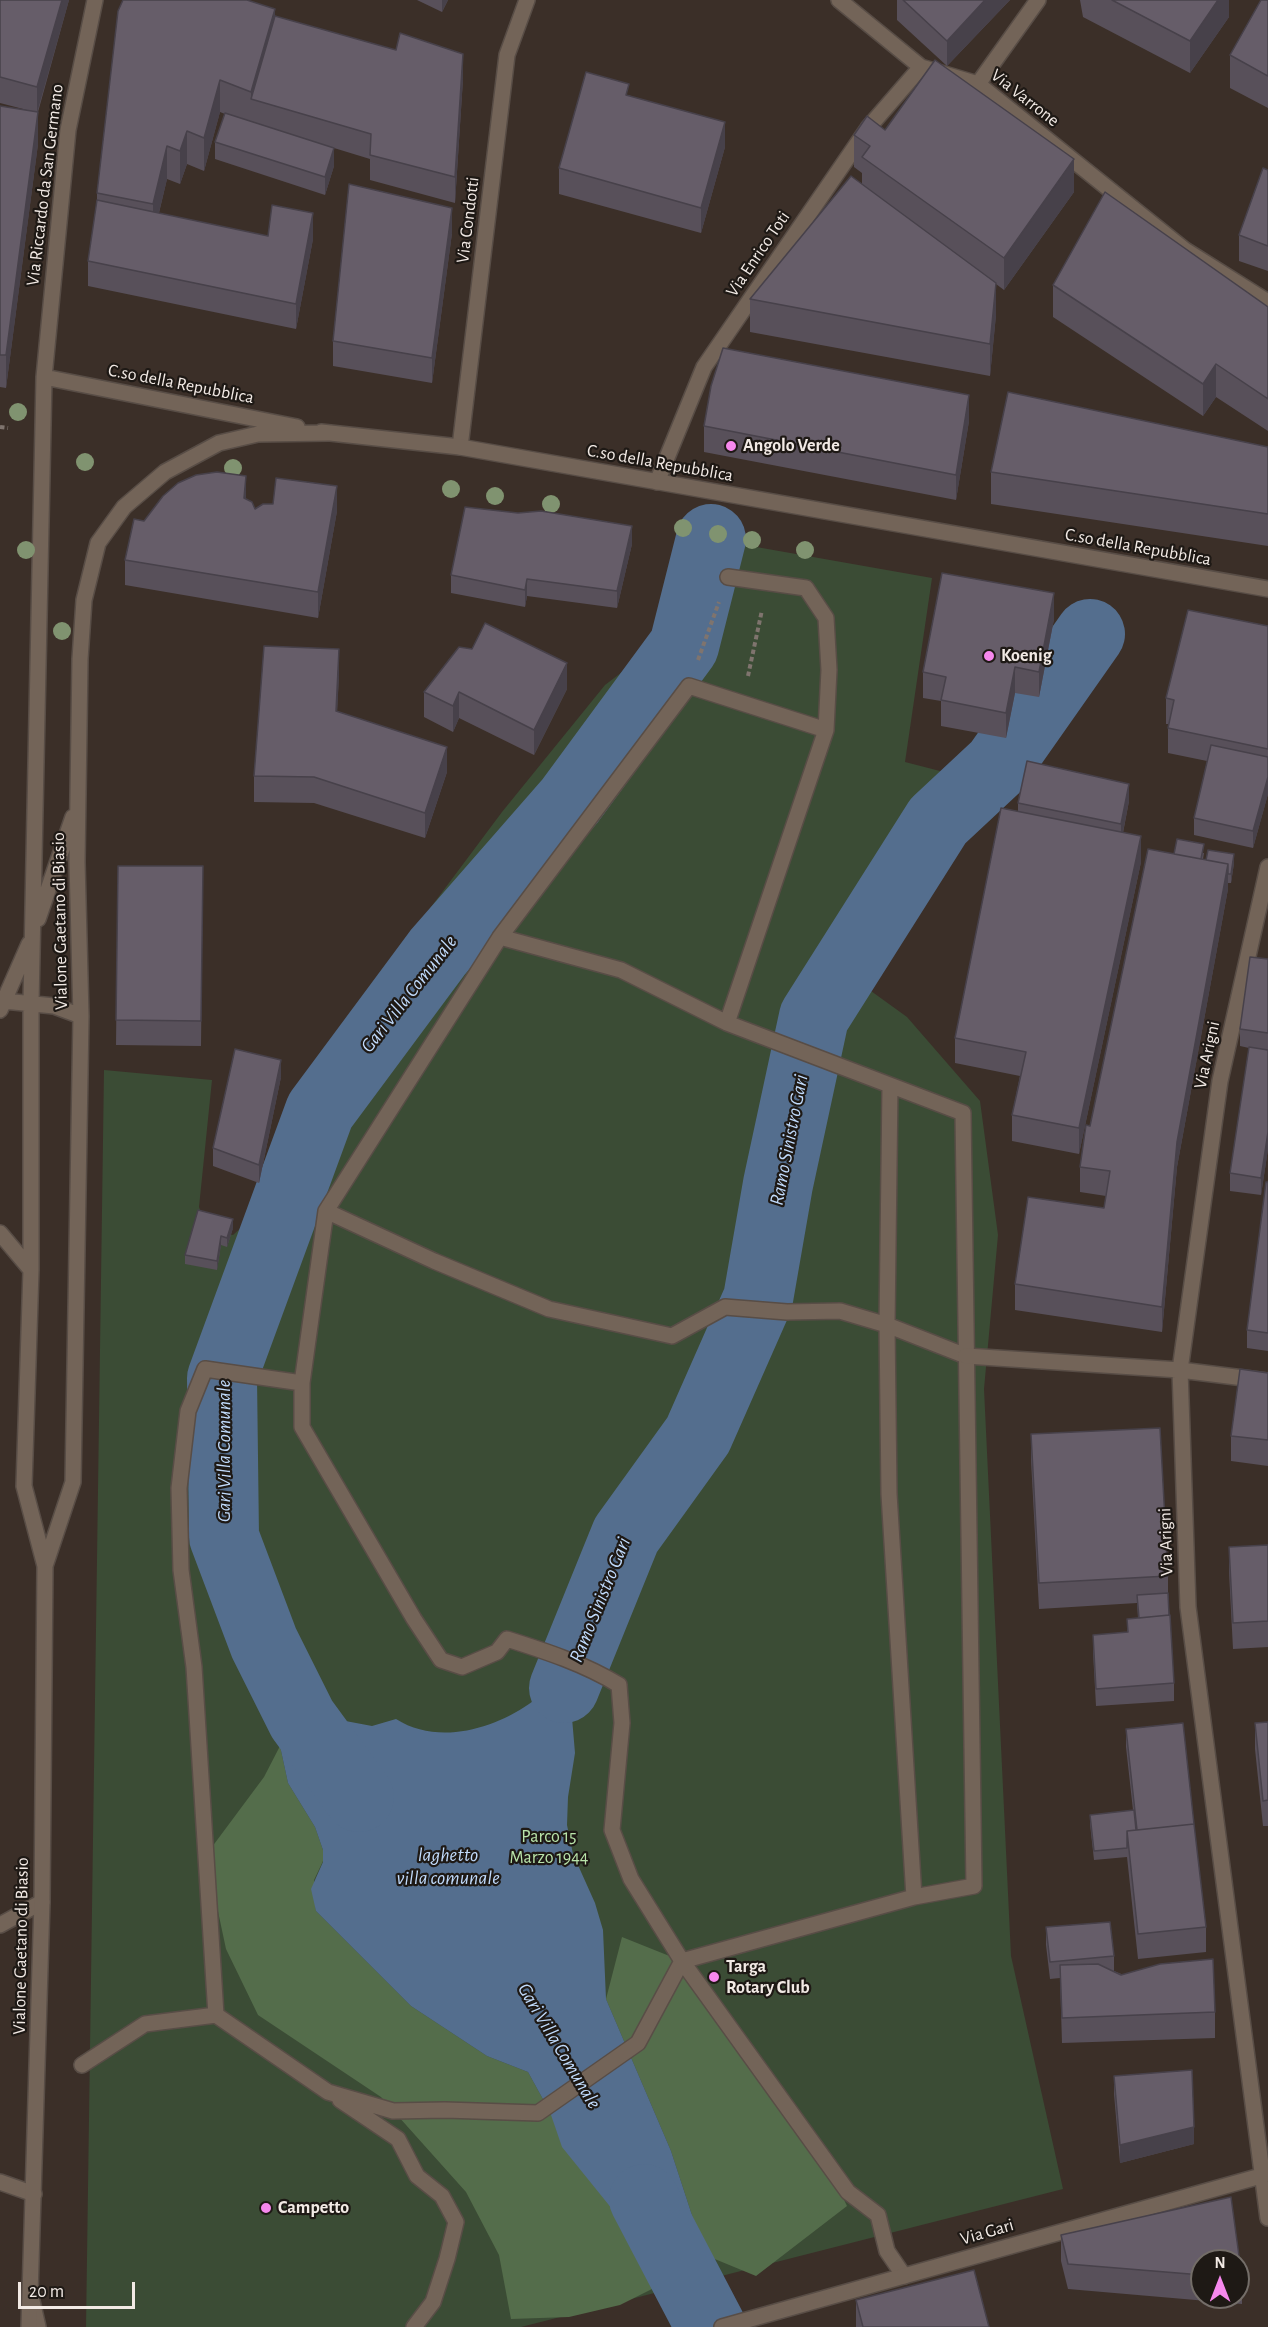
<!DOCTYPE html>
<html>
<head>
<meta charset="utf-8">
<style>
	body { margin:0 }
	#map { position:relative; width:1268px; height:2327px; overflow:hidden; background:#3b2f28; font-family:"Alegreya Sans",sans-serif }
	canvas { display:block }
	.north { position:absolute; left:1190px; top:2249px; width:60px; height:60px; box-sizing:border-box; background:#1e1915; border:2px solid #736d68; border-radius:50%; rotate:0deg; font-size:16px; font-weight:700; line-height:24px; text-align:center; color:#f2eae5 }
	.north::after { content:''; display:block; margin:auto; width:21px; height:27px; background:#f688ed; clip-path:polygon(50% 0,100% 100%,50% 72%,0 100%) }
	.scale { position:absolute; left:18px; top:2282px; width:117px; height:27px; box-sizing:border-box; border:3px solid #f2eae5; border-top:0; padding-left:8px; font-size:18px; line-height:21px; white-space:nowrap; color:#f2eae5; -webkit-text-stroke:4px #1e1915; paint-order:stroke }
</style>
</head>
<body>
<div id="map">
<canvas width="1268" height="2327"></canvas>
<div class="north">N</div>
<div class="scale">20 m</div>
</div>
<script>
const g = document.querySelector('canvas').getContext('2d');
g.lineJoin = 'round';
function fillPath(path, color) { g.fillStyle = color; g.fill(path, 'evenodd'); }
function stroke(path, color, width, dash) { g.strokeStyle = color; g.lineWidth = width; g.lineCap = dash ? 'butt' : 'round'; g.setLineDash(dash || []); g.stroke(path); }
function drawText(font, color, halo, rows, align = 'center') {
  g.font = font + ' "Alegreya Sans",sans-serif'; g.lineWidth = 4.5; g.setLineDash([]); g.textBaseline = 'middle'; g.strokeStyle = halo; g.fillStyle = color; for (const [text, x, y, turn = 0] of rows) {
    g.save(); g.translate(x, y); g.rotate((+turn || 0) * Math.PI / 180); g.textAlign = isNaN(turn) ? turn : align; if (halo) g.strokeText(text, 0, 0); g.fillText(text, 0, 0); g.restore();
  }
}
fillPath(new Path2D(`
	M711 539 932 578 905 762 940 771 926 869 871 991 907 1017 980 1101 998 1235 984 1389 1011 1956 1063 2189 521 2327H86L104 1070 212 1080 199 1207 206 1227 233 1235 265 1206 298 1085 502 812 605 685 647 653Z`), '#3b4c35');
fillPath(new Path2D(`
	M280 1746 288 1783 315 1827 323 1850V1861L314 1880 316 1911 411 2006 487 2056 528 2072 550 2112 617 2214 646 2251 653 2269 666 2282 620 2305 569 2317 511 2319 499 2255 466 2192 381 2097 258 2015 226 1949 206 1855 264 1777Z
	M622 1937 682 1961 822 2155 847 2206 756 2276 705 2255 671 2151 606 1999Z`), '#546d4b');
fillPath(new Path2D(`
	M554 1685 564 1688 571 1706 575 1753 568 1797 567 1825 573 1854 595 1903 603 1930 606 1999 671 2151 705 2255 703 2272 690 2285 676 2287 653 2269 646 2251 562 2147 550 2112 528 2072 487 2056 411 2006 316 1911 311 1889 323 1862V1850L315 1827 288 1783 280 1746 288 1731 302 1719 319 1716 372 1726 396 1719C437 1745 491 1730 529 1704 538 1698 543 1690 554 1685Z`), '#546e8e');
stroke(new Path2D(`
	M564 1688 626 1535 698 1435 758 1299 778 1184 814 1017 938 821 998 765 1090 634
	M359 1797 302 1719 264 1643 224 1537 222 1378 320 1111 438 952 570 801 684 646 711 539
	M644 2199 711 2327`), '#546e8e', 70);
const service = new Path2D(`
	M0 1925 42 1902
	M0 2182 34 2194`);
const pedestrian = new Path2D(`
	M728 577 806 588 826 618 829 670 826 730
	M727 1023 826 730 689 686 500 937 326 1211 302 1383V1427L414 1619 441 1660 462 1667 497 1652 507 1639C545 1651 585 1664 619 1685L622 1723 612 1830 631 1879 682 1961 848 2192 878 2215 887 2251 904 2276
	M890 1086 887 1325 889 1494 914 1897
	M326 1211 434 1261 549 1309 672 1336 725 1307 787 1312 840 1311 887 1325 966 1356
	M216 2015 328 2092 393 2111 445 2110 538 2113 638 2043 682 1961 914 1897 974 1886 963 1113 727 1023 621 970 500 937
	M82 2065 145 2024 216 2015 194 1667 181 1570 179 1488 188 1411 205 1369 302 1383
	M340 2100 398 2139 417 2176 442 2196 456 2222 447 2259 433 2302 414 2327`);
const minor = new Path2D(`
	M839 0 921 67 978 84 1185 250 1268 302
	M978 84 1038 0
	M460 447 507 55 527 0
	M657 482 704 367 868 128 921 67
	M1268 867 1220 1081 1180 1370 1188 1607 1268 2218
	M966 1356 1180 1370 1268 1381
	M32 2301 38 2327
	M722 2327 1268 2174`);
const tertiary = new Path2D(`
	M44 377 297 427
	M321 432 460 447 1268 589
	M38 919 73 817
	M4 1001 54 1006 81 1016
	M0 1010 29 944
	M0 1233 31 1270
	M45 1566 73 1482 81 1016 77 862 80 659 84 600 98 543 124 507 165 472 219 443 258 434 329 433
	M29 2327 42 1902 45 1566 24 1486 31 1270V1003L44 377 68 130 95 0`);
stroke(service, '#584d46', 18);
stroke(pedestrian, '#584d46', 18);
stroke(minor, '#584d46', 18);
stroke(tertiary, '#584d46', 18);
stroke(new Path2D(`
	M0 427 8 428
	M698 660 719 602
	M748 676 762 610`), '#7f746e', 4, [4.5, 3]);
stroke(service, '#736458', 15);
stroke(pedestrian, '#736458', 15);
stroke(minor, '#736458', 15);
stroke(tertiary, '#736458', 15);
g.fillStyle = '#809370';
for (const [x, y] of [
	[18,412],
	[85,462],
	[233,468],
	[451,489],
	[495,496],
	[551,504],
	[683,528],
	[718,534],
	[752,540],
	[26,550],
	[805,550],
	[62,631]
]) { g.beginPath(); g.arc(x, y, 9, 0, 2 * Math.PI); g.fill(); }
fillPath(new Path2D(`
	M0 0H69L38 112V144L6 388 0 387V106L27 110 0 103Z
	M417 0H448L442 12Z
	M897 0H1010L947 66 897 20Z
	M1080 0H1229V17L1190 73 1083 17Z
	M1268 0V108L1230 88V55Z
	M275 16 463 79 455 203 370 180V159L334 148V166L325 195 215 159V142L225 114 220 112 204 171 187 164 180 184 167 179 159 213 268 236 313 239 296 329 88 286V261L97 200V193Z
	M629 95 725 147 701 233 559 194V168Z
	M885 130 1074 192 1004 290 996 284V315L990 376 750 332V299L862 184V173L854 167V135Z
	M1268 170V271L1239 261V235Z
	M452 233 432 383 333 366V341Z
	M1053 285 1268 307V431L1216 397 1203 416 1053 317Z
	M969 421 956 500 704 452V426Z
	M1268 447V546L991 504V472Z
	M246 499 255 509 337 511 318 618 125 585V560L144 521Z
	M632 544 617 608 527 596 525 607 451 593V575Z
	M1054 619 1039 697 1015 693 1006 738 941 726V701L923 698V672Z
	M1268 626V794L1253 848 1194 835V818L1207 761 1168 753V724H1166V698Z
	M339 675 337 711 447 772 425 838 314 803 254 802V776Z
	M567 689 534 755 459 718 453 732 424 717V692Z
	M1129 801 1123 833 1141 862 1079 1154 1012 1141V1115L1020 1076 955 1063V1038L1018 811V803Z
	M1204 853 1203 859 1234 863 1231 883H1228V889L1177 1167 1162 1332 1015 1310V1284L1104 1208 1106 1196 1080 1192V1167L1090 1126 1174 854Z
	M118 866H203L201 1046 116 1045Z
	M1268 959V1149L1261 1195 1230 1191V1173L1249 1048 1240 1046V1029Z
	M281 1077 259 1183 213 1166V1148Z
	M1268 1182V1351L1247 1348V1330Z
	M233 1228 227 1247 221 1245 217 1270 185 1264V1255Z
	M1268 1373V1466L1231 1461V1436Z
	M1031 1434 1168 1576V1593L1174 1683V1701L1096 1706 1093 1652V1635L1127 1632V1619L1138 1618 1137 1603 1039 1609 1031 1460Z
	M1268 1545V1647L1233 1649 1229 1572V1547Z
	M1268 1722V1826H1263L1255 1749V1723Z
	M1126 1729 1194 1824 1206 1927V1952L1138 1959 1127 1857 1094 1860 1090 1824V1815L1133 1810 1126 1747Z
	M1046 1927 1114 1956V1971L1215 2012V2038L1062 2043 1060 1978 1050 1979 1046 1945Z
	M1114 2076 1194 2144 1120 2163 1114 2094Z
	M1231 2197 1242 2278V2304L1068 2289 1061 2261V2235ZM1202 2261H1238V2297H1202Z
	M856 2300 989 2327H856Z`), '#58505a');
fillPath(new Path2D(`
	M62 0H69L37 113V87Z
	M442 0H448L442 12Z
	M985 0H1010L947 66V41Z
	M1218 0H1229V17L1190 73V41Z
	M275 9V42L251 99V92Z
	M463 54V79L455 203V177Z
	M220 80V112L204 171V138Z
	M38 112V144L6 388V355Z
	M725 122V147L701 233V208Z
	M187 131V164L180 184V151Z
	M167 146V179L153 237V204Z
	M334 148V166L325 195V177Z
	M1074 159V192L1004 290V258Z
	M452 208V233L432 383V358Z
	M313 213V239L296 329V304Z
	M996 283V315L990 376V344Z
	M1216 364V397L1203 416V384Z
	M969 395V421L956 500V475Z
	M246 476V502L244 498Z
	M337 486V511L318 618V592Z
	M632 526V544L617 608V591Z
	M527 579V596L525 607V590Z
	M1054 593V619L1039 697V672Z
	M339 649V675L336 736V711Z
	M567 663V689L534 755V730Z
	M1015 667V693L1006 738V713Z
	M459 692V718L453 732V706Z
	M447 747V772L425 838V813Z
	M1268 777V794L1253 848V831Z
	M1129 784V801L1121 842V824Z
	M1141 836V862L1079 1154V1128Z
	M1234 854V863L1231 883V874Z
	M1228 864V889L1177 1167 1162 1332V1307L1177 1142Z
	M281 1060V1077L259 1183V1165Z
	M1268 1132V1149L1261 1195V1178Z
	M233 1219V1228L227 1247V1238Z
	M221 1236V1245L217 1270V1261Z
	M1194 2127V2144L1120 2163V2145Z`), '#47414a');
const building = new Path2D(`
	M0 0H62L37 87 0 77Z
	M123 0H247L275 9 251 92 220 80 204 138 187 131 180 151 167 146 153 204 97 193 118 11Z
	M903 0H985L947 41Z
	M1112 0H1218L1190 41Z
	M1261 0H1268V76L1230 55Z
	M275 16 396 50 400 33 463 54 455 177 370 155 371 134 251 99Z
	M935 60 1074 159 1004 258 862 157 870 146 854 135 867 116 885 130Z
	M586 72 629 84 626 95 725 122 701 208 559 168Z
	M0 106 38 112 6 355H0Z
	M225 113 334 148 325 177 215 142Z
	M1263 168 1268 170V246L1239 235Z
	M851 176 996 283 990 344 750 299Z
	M349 184 452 208 432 358 333 341Z
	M1105 192 1268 307V399L1216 364 1203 384 1053 285Z
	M97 200 268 236 272 205 313 213 296 304 88 261Z
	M723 348 969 395 956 475 704 426 711 386Z
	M1008 392 1268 447V514L991 472Z
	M217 472 246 476 244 498 252 502 255 509 263 504H273L276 478 337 486 318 592 125 560 134 519 144 521 163 496 178 483 196 475Z
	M465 507 518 513 541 511 632 526 617 591 527 579 525 590 451 575Z
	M942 573 1054 593 1039 672 1015 667 1006 713 941 700 946 677 923 672Z
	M1188 610 1268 626V749L1168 728 1174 700 1166 698Z
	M485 623 567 663 534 730 459 692 453 706 424 692 459 647 472 649Z
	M264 646 339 649 336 711 447 747 425 813 314 777 254 776Z
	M1211 745 1268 757V777L1253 831 1194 818Z
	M1027 761 1129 784 1121 824 1018 803Z
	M1001 808 1141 836 1079 1128 1012 1115 1026 1052 955 1038Z
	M1177 839 1204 844 1201 859 1174 854Z
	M1148 849 1228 864 1177 1142 1162 1307 1015 1284 1028 1197 1104 1208 1110 1171 1080 1167 1086 1125 1090 1126Z
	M1208 850 1234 854 1231 874H1228V864L1206 860Z
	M118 866H203L201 1021 116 1020Z
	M1250 957 1268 959V1033L1240 1029Z
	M1249 1047 1268 1050V1132L1261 1178 1230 1173Z
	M235 1049 281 1060 259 1165 213 1148Z
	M1266 1182H1268V1333L1247 1330Z
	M198 1210 233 1219 227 1238 221 1236 217 1261 185 1255Z
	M1240 1369 1268 1373V1440L1231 1436Z
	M1160 1428 1168 1576 1039 1583 1031 1434Z
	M1268 1545V1621L1233 1623 1229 1547Z
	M1168 1593 1169 1615 1139 1618 1137 1595Z
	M1170 1615 1174 1683 1096 1689 1093 1635 1128 1632 1127 1619Z
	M1268 1722V1800L1263 1801 1255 1723Z
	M1183 1723 1194 1824 1137 1830 1126 1729Z
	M1134 1810 1136 1830 1127 1831V1848L1094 1851 1090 1815Z
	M1194 1824 1206 1927 1138 1934 1127 1831Z
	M1110 1922 1114 1956 1050 1962 1046 1927Z
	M1213 1959 1215 2012 1062 2018 1060 1965 1098 1964 1121 1975 1160 1964Z
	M1192 2070 1194 2127 1120 2145 1114 2076Z
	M1231 2197 1242 2278H1238V2261H1202V2275L1068 2264 1061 2235Z
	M974 2270 989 2327H863L856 2300Z`);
fillPath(building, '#665d69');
stroke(building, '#47414a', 1.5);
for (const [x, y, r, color] of [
	[731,446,6,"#f688ed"],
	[989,656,6,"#f688ed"],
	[714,1977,6,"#f688ed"],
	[266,2208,6,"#f688ed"]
]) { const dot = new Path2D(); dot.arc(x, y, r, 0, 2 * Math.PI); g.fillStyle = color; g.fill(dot); stroke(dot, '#1e1915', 2); }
drawText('18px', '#f2eae5', '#1e1915', [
	["Via Varrone",1025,98,38],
	["Via Riccardo da San Germano",45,185,-83],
	["Via Condotti",468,220,-83],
	["Via Enrico Toti",758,254,-56],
	["C.so della Repubblica",181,384,11],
	["C.so della Repubblica",660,463,10],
	["C.so della Repubblica",1138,547,10],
	["Vialone Gaetano di Biasio",60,921,-91],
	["Via Arigni",1207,1055,-78],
	["Via Arigni",1166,1542,-92],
	["Vialone Gaetano di Biasio",21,1946,-89],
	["Via Gari",987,2232,-16]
]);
drawText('bold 18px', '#f2eae5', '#1e1915', [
	["Angolo Verde",743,446],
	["Koenig",1001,656],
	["Targa",726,1967],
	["Rotary Club",726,1988],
	["Campetto",278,2208]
], 'left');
drawText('18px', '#b9e4aa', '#1e1915', [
	["Parco 15",549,1837],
	["Marzo 1944",549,1858]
]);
drawText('italic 20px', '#c1dbfc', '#1e1915', [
	["Gari Villa Comunale",409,994,-52],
	["Ramo Sinistro Gari",789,1140,-79],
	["Gari Villa Comunale",224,1451,-90],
	["Ramo Sinistro Gari",600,1600,-68],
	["laghetto",448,1855],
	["villa comunale",448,1878],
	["Gari Villa Comunale",559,2046,59]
]);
</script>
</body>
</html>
